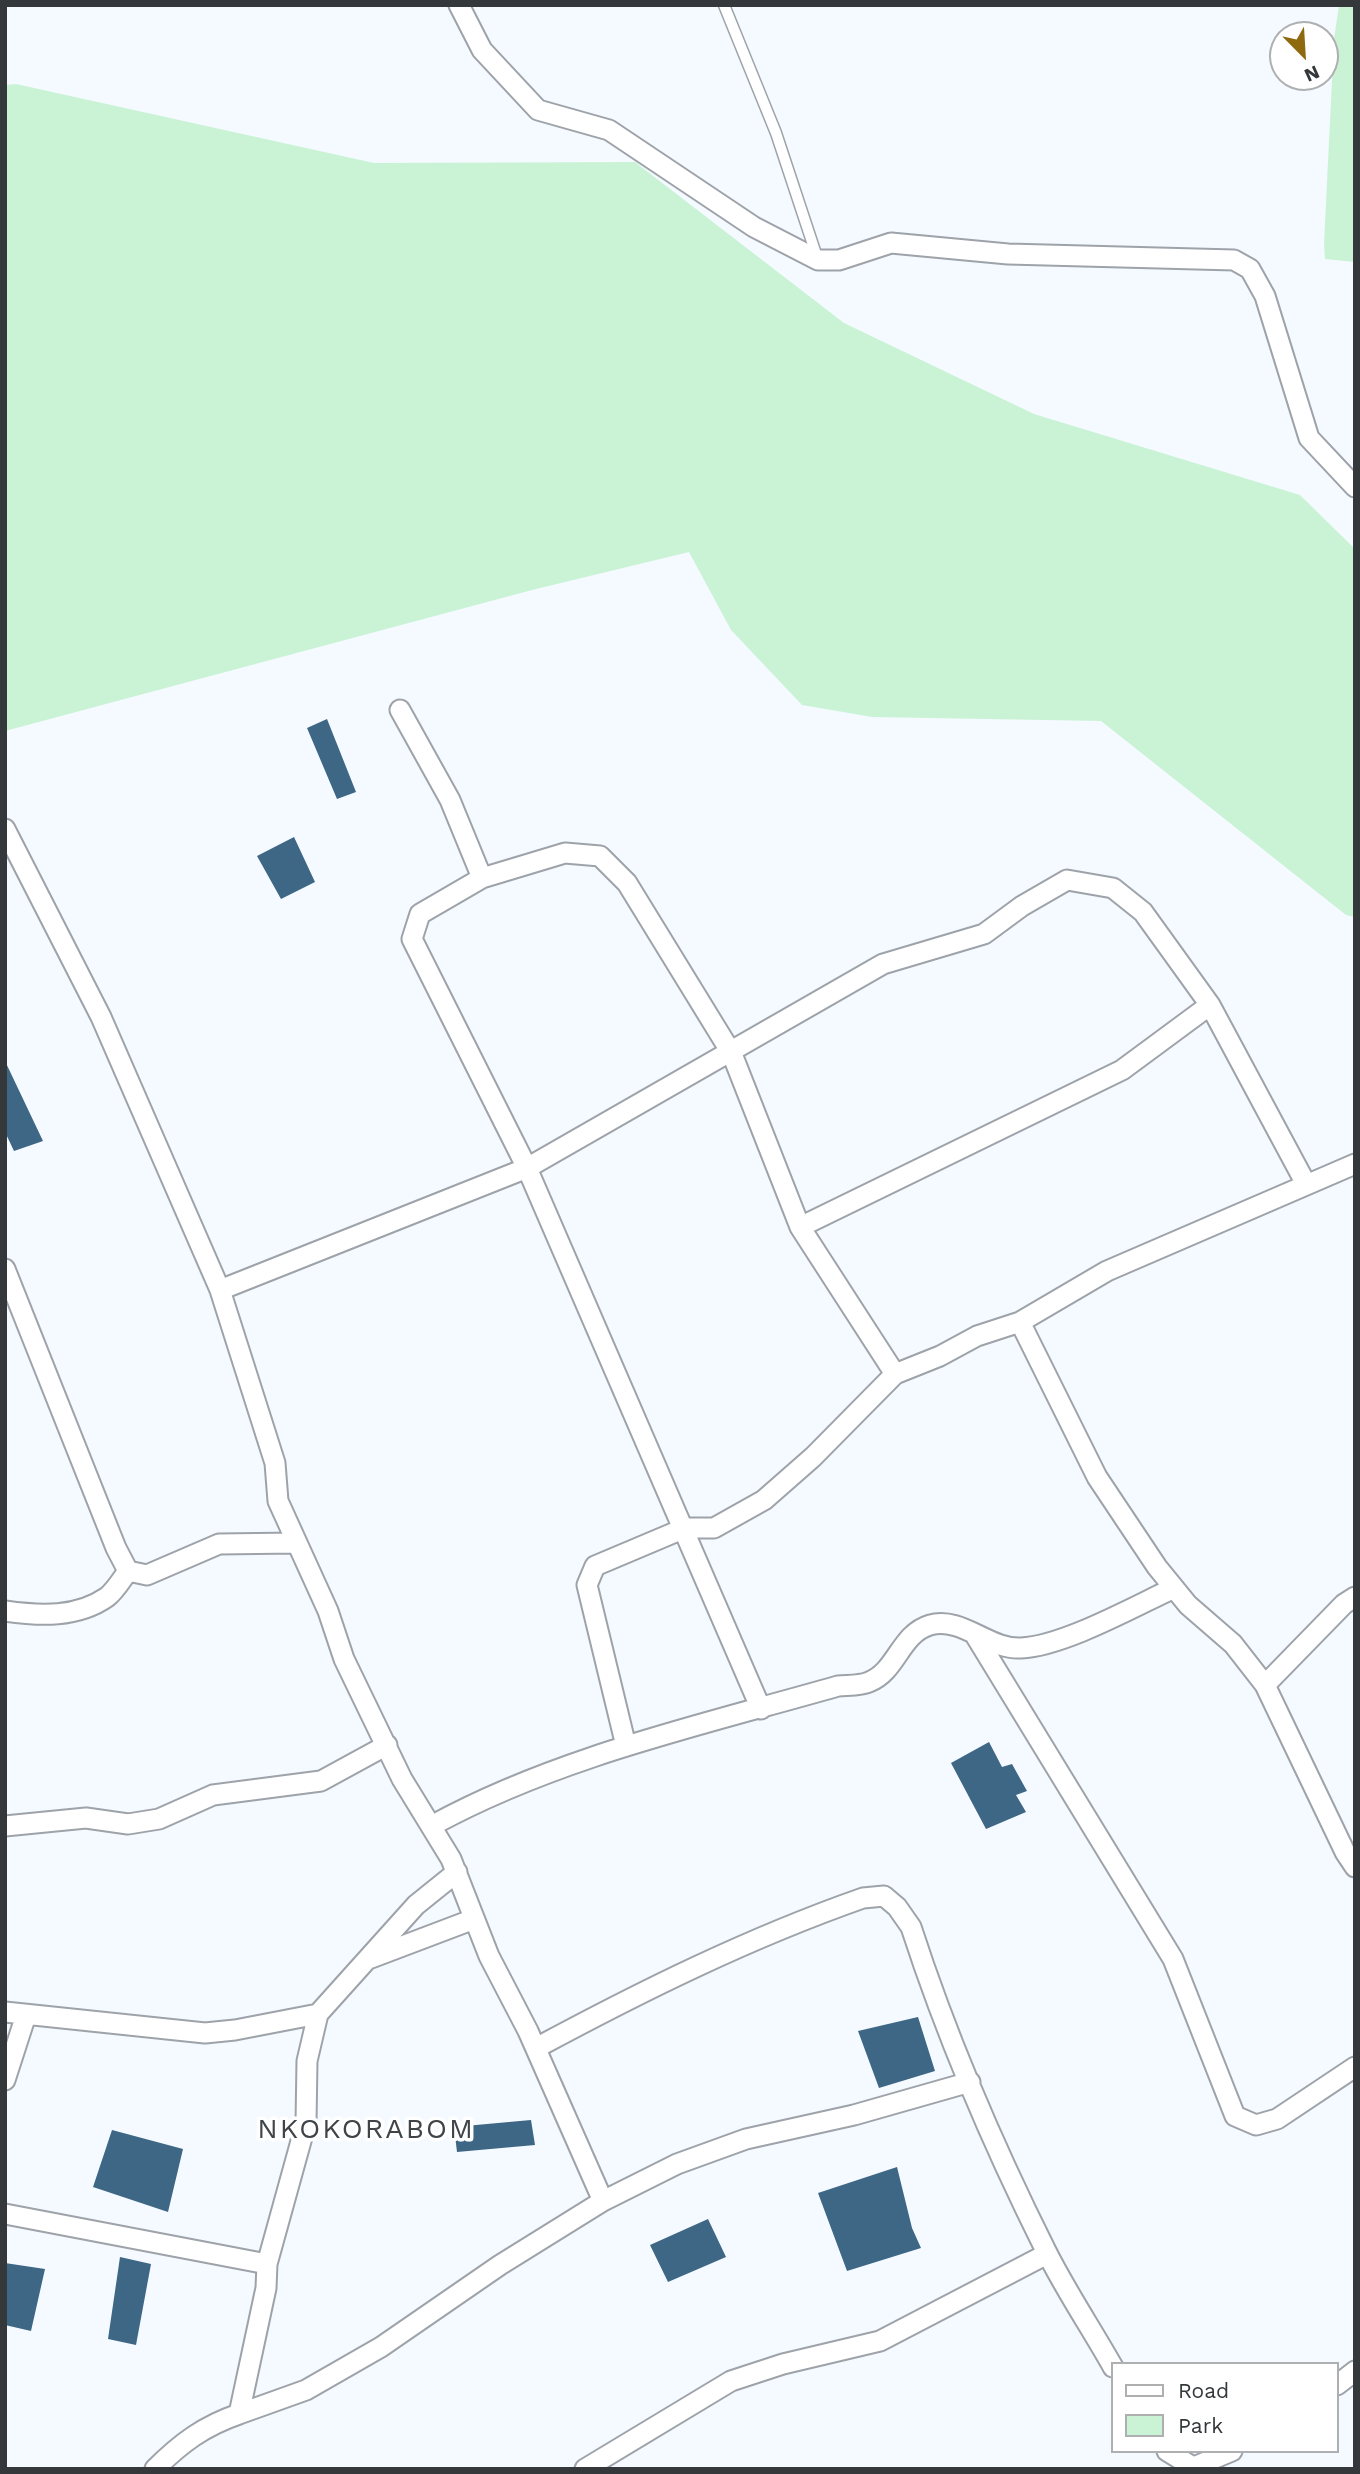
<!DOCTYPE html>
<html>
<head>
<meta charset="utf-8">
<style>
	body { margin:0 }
	#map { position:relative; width:1360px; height:2474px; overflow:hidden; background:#f4faff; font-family:"Work Sans",sans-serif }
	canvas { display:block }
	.frame { position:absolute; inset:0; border:7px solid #35383a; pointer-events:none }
	.legend { position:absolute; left:1111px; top:2362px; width:228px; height:91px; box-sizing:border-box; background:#fff; border:2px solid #aeafb0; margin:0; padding:9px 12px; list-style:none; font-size:21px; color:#35383a }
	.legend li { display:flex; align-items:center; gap:14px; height:35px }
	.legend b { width:35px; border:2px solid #aeafb0 }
	.north { position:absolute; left:1269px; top:21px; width:70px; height:70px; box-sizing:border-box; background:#fff; border:2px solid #aeafb0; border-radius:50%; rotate:156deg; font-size:19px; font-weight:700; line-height:28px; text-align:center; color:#35383a }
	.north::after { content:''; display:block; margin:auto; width:24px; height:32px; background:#8f690d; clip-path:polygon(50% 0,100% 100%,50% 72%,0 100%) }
</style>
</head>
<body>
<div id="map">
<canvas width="1360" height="2474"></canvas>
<div class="frame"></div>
<ul class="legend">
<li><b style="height:9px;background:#fff"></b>Road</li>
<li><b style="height:19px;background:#caf3d5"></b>Park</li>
</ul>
<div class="north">N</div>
</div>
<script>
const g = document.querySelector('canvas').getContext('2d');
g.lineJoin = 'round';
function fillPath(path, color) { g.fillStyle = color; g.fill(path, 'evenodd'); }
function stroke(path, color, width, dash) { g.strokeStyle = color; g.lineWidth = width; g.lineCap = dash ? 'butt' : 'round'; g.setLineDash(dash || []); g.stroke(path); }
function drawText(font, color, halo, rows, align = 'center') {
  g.font = font + ' "Work Sans",sans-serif'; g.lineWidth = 7; g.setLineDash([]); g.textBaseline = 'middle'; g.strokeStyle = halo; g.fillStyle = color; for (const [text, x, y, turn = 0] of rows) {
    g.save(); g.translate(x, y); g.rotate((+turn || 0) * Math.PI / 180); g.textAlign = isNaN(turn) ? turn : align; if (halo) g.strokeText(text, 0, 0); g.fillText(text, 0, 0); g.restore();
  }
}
fillPath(new Path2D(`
	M1339 5H1355V262L1325 259 1324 244 1334 39Z
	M16 84 374 163 635 162 844 323 1034 414 1300 495 1355 549V917L1346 915 1101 721 872 717 802 705 731 630 689 552 532 590 5 731V85Z`), '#caf3d5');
fillPath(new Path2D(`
	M327 719 356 792 337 799 307 728Z
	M294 837 315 882 281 899 257 856Z
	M5 1061 43 1141 14 1151 5 1132Z
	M989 1742 1002 1767 1012 1764 1027 1791 1016 1795 1026 1812 986 1829 951 1763Z
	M918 2017 935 2071 879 2088 858 2031Z
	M531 2120 535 2145 457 2152 454 2127Z
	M112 2130 183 2149 168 2212 93 2187Z
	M897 2167 912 2228 921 2248 847 2271 818 2193Z
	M708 2219 726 2257 668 2282 650 2245Z
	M120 2257 151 2264 136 2345 108 2339Z
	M5 2263 45 2269 31 2331 5 2325Z`), '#3e6685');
const service = new Path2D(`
	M724 5 776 133 818 260`);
const minor = new Path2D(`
	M459 5 482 50 538 110 609 130 754 227 818 260H839L891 243 1008 254 1234 260 1250 269 1265 296 1309 438 1355 487
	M400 710 450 800 482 878
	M5 829 101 1017 220 1290 275 1463 278 1501 328 1611 344 1659 402 1779 451 1859 489 1956 528 2031 603 2201
	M800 1227 1122 1070 1210 1005
	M5 1269 116 1548 128 1571 147 1575 219 1544 295 1543
	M220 1290 527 1168 883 964 984 934 1022 906 1067 880 1113 888 1143 912 1210 1005 1306 1184
	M1020 1322 1097 1477 1157 1567 1188 1605 1233 1644 1265 1685 1345 1852 1355 1867
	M895 1374 940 1356 977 1336 1020 1322 1107 1271 1355 1164
	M5 1611C40 1616 77 1618 107 1597 115 1591 122 1579 128 1571
	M975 1635 1173 1959 1235 2116 1256 2125 1277 2119 1355 2067
	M1265 1685 1344 1604 1355 1597
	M626 1746 587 1585 595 1566 685 1528H714L764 1500 813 1457 895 1374 800 1227 732 1054 627 883 600 856 565 853 482 878 420 914 412 939 527 1168 761 1709
	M433 1825C557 1757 702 1725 838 1686 848 1685 860 1686 869 1682 897 1671 900 1634 930 1625 962 1616 989 1650 1021 1648 1064 1646 1135 1606 1174 1588
	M5 1826 86 1818 128 1824 159 1819 213 1795 321 1781 387 1745
	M371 1958 474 1919
	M5 2012 205 2033 235 2030 318 2014
	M536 2048C642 1991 749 1938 863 1898L884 1896 897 1907 911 1927C947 2038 994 2147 1046 2251 1066 2291 1091 2328 1113 2367
	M5 2080 26 2015
	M5 2214 267 2264
	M1337 2385 1355 2371
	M239 2414 306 2390 381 2347 500 2265 603 2201 677 2164 746 2139 854 2115 970 2082
	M1167 2451 1193 2467
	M155 2469C181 2443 204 2426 239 2414L266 2288 267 2264 306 2123 307 2061 318 2014 416 1905 457 1872
	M585 2469 731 2381 783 2364 880 2341 1047 2254
	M1189 2469 1232 2451`);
stroke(service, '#9da3a9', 13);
stroke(minor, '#9da3a9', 23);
stroke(service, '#fff', 10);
stroke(minor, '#fff', 19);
g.letterSpacing = '2px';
drawText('28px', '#3f4449', '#fff', [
	["NKOKORABOM",366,2130]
]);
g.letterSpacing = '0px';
</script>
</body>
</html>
